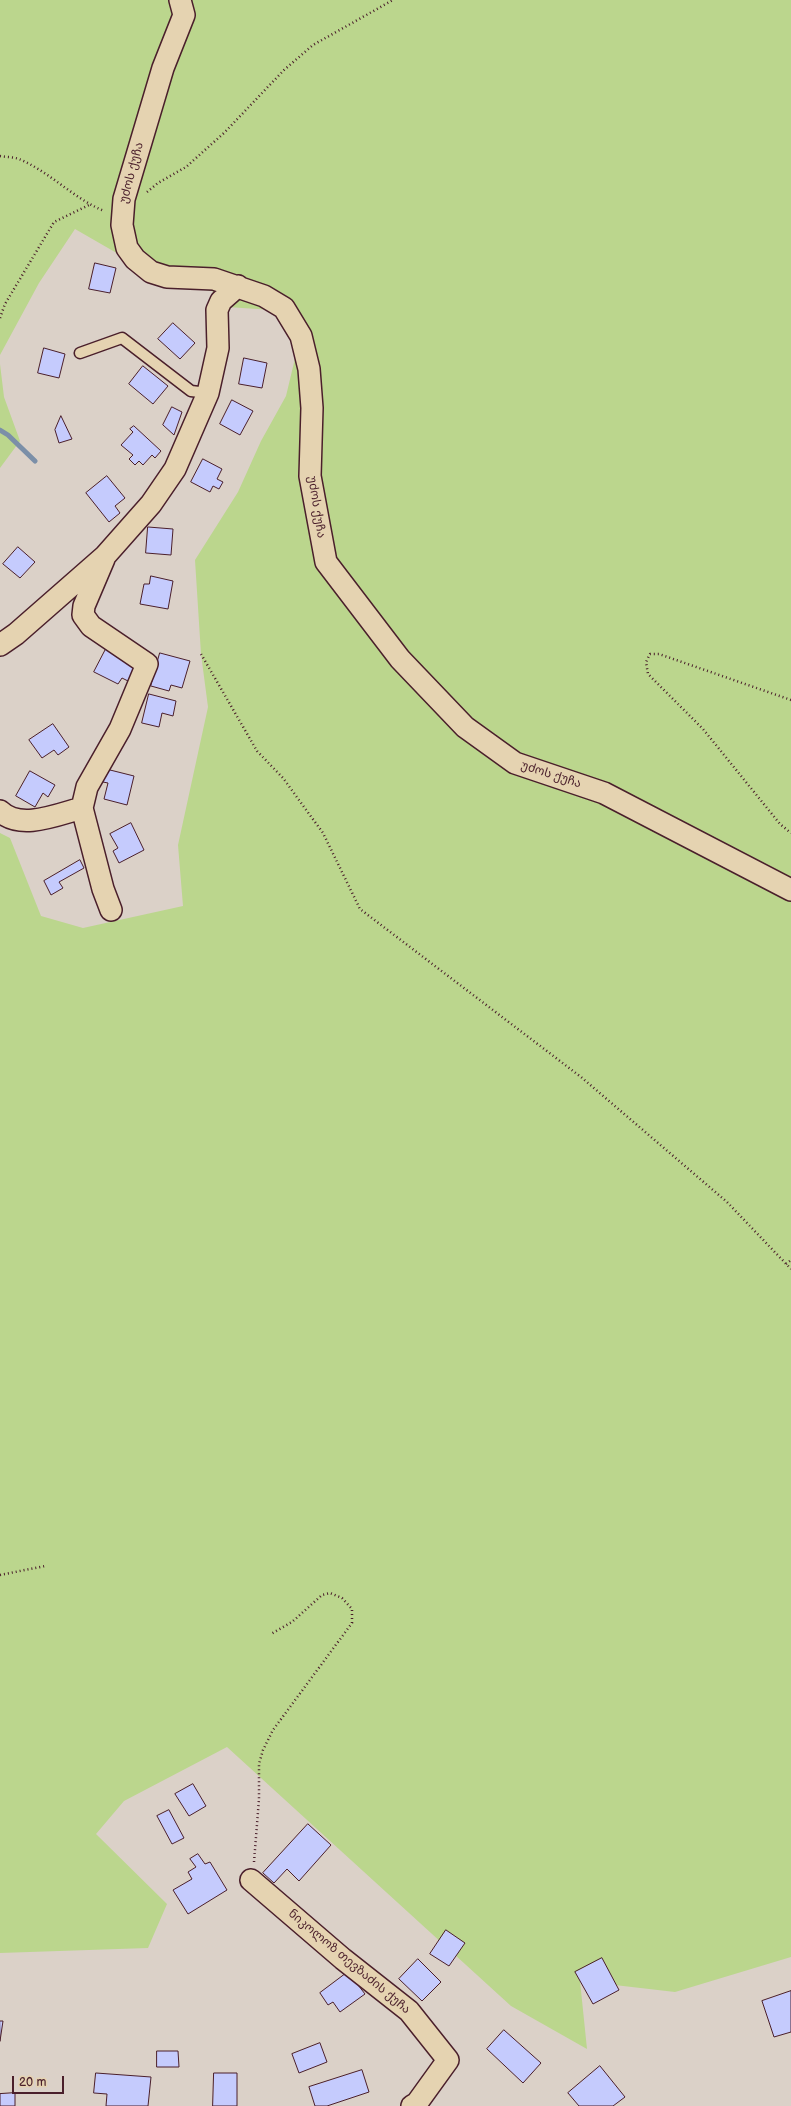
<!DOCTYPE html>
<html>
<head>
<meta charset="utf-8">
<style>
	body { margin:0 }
	#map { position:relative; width:791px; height:2106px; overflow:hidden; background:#dbd1c8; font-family:"Balsamiq Sans",sans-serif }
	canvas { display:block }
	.scale { position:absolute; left:12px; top:2076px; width:52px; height:18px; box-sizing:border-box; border:2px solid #4a1f2b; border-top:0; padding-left:5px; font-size:12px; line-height:14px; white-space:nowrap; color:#4a1f2b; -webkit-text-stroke:3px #e5d3b1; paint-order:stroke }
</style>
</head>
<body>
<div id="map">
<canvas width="791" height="2106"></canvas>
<div class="scale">20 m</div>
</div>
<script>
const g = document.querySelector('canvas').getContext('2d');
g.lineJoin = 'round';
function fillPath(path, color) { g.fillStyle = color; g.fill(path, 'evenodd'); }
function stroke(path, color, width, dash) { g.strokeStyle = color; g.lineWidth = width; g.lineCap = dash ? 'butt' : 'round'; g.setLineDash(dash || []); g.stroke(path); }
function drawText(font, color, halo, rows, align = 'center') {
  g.font = font + ' "Balsamiq Sans","Noto Sans Georgian",sans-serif'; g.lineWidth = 3; g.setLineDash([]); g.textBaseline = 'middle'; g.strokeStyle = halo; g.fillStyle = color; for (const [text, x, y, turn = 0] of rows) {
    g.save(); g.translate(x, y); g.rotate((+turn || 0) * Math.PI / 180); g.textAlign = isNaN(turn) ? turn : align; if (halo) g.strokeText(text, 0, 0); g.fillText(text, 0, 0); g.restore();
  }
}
fillPath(new Path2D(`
	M0 0H791V1957L675 1992 580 1981 587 2049 511 2006 227 1747 124 1801 96 1834 167 1904 148 1948 0 1953V833L10 838 41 916 83 928 183 906 178 845 208 707 201 654 195 560 238 492 261 441 286 396 297 350 281 313 273 310 227 307 212 291 157 284 134 263 75 229 39 283 0 355Z
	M0 364 4 397 20 441 0 468Z`), '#bbd68d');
stroke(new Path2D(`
	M0 430 8 435 35 461`), '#7b8fa8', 5);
const building = new Path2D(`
	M95 263 116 268 110 293 89 289Z
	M173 323 195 343 180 359 158 339Z
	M44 348 65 354 59 378 38 373Z
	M244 358 267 363 262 388 239 384Z
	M143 366 168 386 153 404 129 384Z
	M232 400 253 411 240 435 220 424Z
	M172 407 182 412 174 435 163 425Z
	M61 416 72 439 59 443 55 430Z
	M134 426 161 451 155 458 152 455 143 465 139 461 135 465 129 459 133 455 121 445 133 432 130 429Z
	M203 459 222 469 217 479 223 482 219 489 213 486 210 492 191 482Z
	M107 476 125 498 115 506 120 513 109 522 86 493Z
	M148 527 173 529 171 555 146 553Z
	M18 547 35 562 20 578 3 564Z
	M151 576 173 581 168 609 140 604 144 584H149Z
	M107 647 139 664 130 682 122 678 118 684 94 672Z
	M160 653 190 661 182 688 171 685 169 691 151 686Z
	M149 694 176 701 173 716 162 713 159 727 142 723Z
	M53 724 69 747 58 755 54 750 42 758 29 740Z
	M106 769 134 776 127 805 104 799 108 783 103 782Z
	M30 771 55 785 48 797 43 793 35 807 16 796Z
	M131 823 144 850 119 863 113 851 118 848 110 834Z
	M80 860 84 868 59 882 63 888 51 895 44 881Z
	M193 1784 206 1806 189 1816 175 1794Z
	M169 1810 184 1838 172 1844 157 1816Z
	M308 1824 331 1845 299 1881 287 1869 274 1883 263 1873Z
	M198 1854 205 1864 210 1862 227 1890 188 1914 173 1890 192 1879 188 1872 196 1867 190 1859Z
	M446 1930 465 1943 449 1966 430 1954Z
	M602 1958 619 1990 593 2004 575 1972Z
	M418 1959 441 1982 422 2001 399 1979Z
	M348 1972 365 1994 340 2012 333 2002 328 2005 320 1993Z
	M791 1991V2032L774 2037 762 2001Z
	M0 2021H3L0 2041Z
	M504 2030 541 2063 523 2083 487 2049Z
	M320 2043 327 2062 299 2073 292 2054Z
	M157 2051H178L179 2067H157Z
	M600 2066 625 2097 613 2106H579L568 2093Z
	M362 2070 369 2092 327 2106H315L309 2087Z
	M96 2073 151 2077 148 2106H106L107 2094 94 2093Z
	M214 2073H237V2106H213Z
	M15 2093V2106H0V2094Z`);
fillPath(building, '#c5cbfd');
stroke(building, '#4a1f2b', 1);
const service = new Path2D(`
	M80 353 122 338 191 391 208 393`);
const minor = new Path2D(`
	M180 0 184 15 163 68 124 199 122 225 127 248 135 259 151 272 167 277 214 279 264 296 284 308 301 336 309 369 312 408 310 476 326 562 400 659 465 727 515 763 604 793 791 890
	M104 559 84 606 83 615 91 626 147 664 120 729 87 787 82 808 103 889 111 910
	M0 645 16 634 105 556 151 504 175 469 208 393 218 348 217 310 221 301 238 286
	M0 811C20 831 59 814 82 808
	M251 1880 343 1959 409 2011 448 2060 417 2103 412 2106`);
stroke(service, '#4a1f2b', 13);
stroke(minor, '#4a1f2b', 24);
stroke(new Path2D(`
	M0 156C6 157 13 157 19 159 50 172 73 198 104 211
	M147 192 158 183 186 167 224 133 284 70 313 45 393 0
	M0 318 5 304 54 222 89 205
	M201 654 257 751 283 778 323 833 360 909 581 1077 727 1202 791 1269
	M791 700 659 654H650L646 662 648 674 703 729 780 824 791 833
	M786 1264 791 1260
	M0 1575 45 1566
	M254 1862 259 1799V1764L263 1750 273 1730 352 1623V1609L342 1598 330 1593 322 1595 292 1622 271 1634`), '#4a1f2b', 2.5, [1, 3]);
stroke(service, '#e5d3b1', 10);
stroke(minor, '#e5d3b1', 21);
drawText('12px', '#4a1f2b', '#e5d3b1', [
	["უძოს ქუჩა",132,173,-75],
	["უძოს ქუჩა",316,507,81],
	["უძოს ქუჩა",551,775,18],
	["ნიკოლოზ თევზაძის ქუჩა",349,1962,40]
]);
</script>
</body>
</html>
